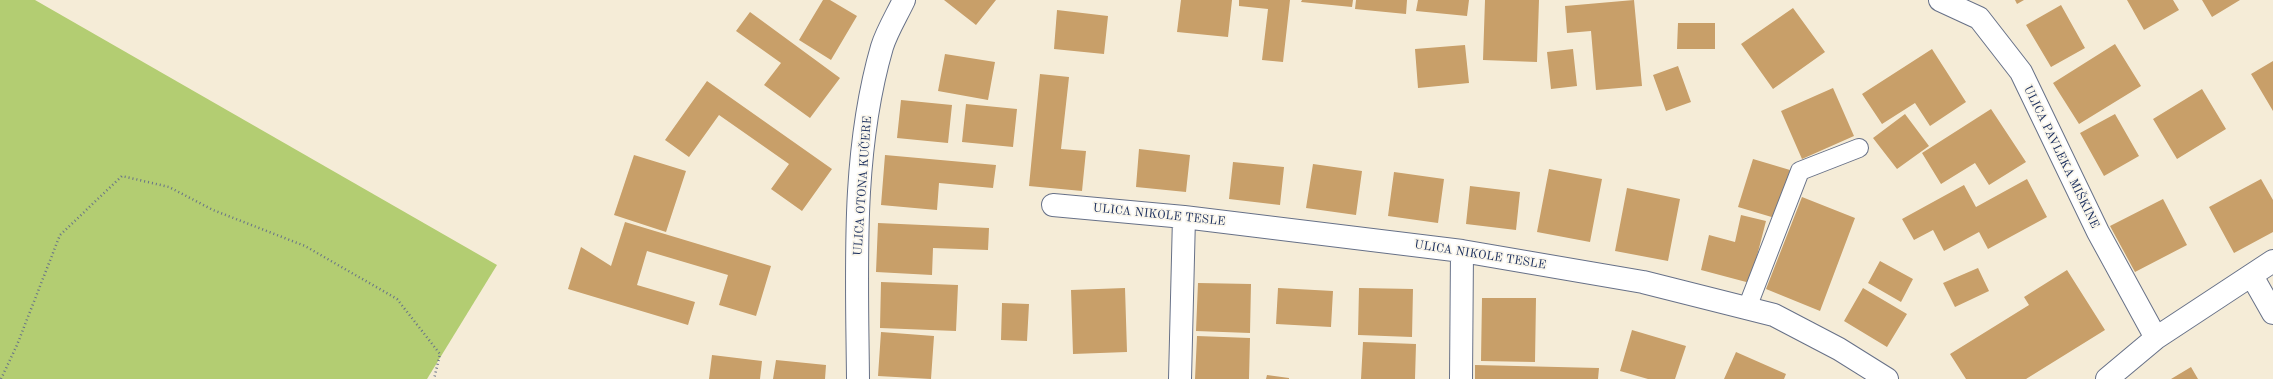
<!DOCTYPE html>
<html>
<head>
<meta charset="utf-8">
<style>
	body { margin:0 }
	canvas { display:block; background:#f5ecd7 }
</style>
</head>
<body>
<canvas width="2273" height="379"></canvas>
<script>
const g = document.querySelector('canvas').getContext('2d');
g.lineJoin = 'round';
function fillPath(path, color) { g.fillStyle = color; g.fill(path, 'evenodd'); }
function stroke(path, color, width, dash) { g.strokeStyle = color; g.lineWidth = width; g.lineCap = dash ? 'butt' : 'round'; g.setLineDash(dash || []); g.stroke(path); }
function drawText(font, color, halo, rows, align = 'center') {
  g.font = font + ' "Old Standard TT",serif'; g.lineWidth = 3.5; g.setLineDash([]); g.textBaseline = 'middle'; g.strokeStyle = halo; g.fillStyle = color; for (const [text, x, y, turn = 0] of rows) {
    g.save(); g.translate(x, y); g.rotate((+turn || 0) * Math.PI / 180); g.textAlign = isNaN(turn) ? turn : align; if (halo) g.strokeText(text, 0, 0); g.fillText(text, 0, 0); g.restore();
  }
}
fillPath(new Path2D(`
	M0 0H35L497 265 427 379H0Z`), '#b3cd72');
fillPath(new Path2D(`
	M823 0H830L857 16 831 60 799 40Z
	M944 0H996L976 25Z
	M1181 0H1232L1228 37 1177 32Z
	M1239 0H1290L1283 62 1262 60 1268 9 1239 6Z
	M1302 0H1353L1352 7 1301 2Z
	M1356 0H1407L1406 14 1355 9Z
	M1418 0H1469L1467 16 1416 11Z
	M1485 0H1539L1537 62 1483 60Z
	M1634 0 1642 86 1596 90 1591 31 1567 33 1565 6Z
	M2015 0H2024L2017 4Z
	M2127 0H2173L2179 10 2144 30Z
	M2202 0H2240L2212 17Z
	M2061 5 2085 48 2051 67 2026 25Z
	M1793 8 1825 52 1773 89 1741 44Z
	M1057 10 1108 16 1104 54 1054 49Z
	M750 12 840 78 810 118 764 85 781 63 736 31Z
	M1678 23H1715V49H1677Z
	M2115 44 2141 86 2079 124 2053 83Z
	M1465 45 1469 83 1418 88 1415 49Z
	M1573 49 1577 86 1551 89 1547 52Z
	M1932 49 1966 102 1930 126 1915 103 1882 124 1862 94Z
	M945 54 995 62 988 100 938 91Z
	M2273 61V111L2251 74Z
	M1678 66 1691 102 1666 111 1653 75Z
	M1040 74 1069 77 1061 149 1086 151 1082 191 1029 186Z
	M707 81 832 169 802 211 771 189 789 164 719 115 689 157 665 140Z
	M1833 88 1854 136 1802 159 1781 111Z
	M2202 89 2226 129 2177 159 2153 119Z
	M901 100 952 105 948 143 897 138Z
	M966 104 1017 109 1013 147 962 142Z
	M1991 109 2026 162 1989 185 1975 163 1941 184 1922 153Z
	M1905 114 1929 146 1897 169 1873 138Z
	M2115 114 2139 156 2104 176 2080 133Z
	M1139 149 1190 155 1186 192 1136 187Z
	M634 155 686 171 666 232 614 215Z
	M885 155 996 165 993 188 939 183 937 210 881 205Z
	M1753 159 1790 170 1775 218 1738 207Z
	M1233 162 1284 167 1280 205 1229 199Z
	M1313 164 1362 171 1356 215 1306 208Z
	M1549 169 1602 179 1590 242 1537 232Z
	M1394 172 1444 179 1438 223 1388 216Z
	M2027 179 2047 217 1988 249 1979 232 1944 251 1933 230 1914 240 1902 219 1964 185 1976 207Z
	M2261 179 2273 200V232L2234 253 2209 207Z
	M1470 186 1520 192 1516 230 1466 224Z
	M1627 188 1680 199 1668 261 1615 251Z
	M1802 197 1855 218 1820 311 1766 289Z
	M2163 199 2187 245 2135 272 2110 226Z
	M1741 215 1766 221 1750 283 1701 270 1709 235 1735 242Z
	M625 222 771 266 756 316 719 305 728 275 647 251 637 285 695 302 688 325 568 289 581 247 611 266Z
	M878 223 989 228 988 250 933 248 932 275 876 272Z
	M1880 261 1913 279 1901 302 1868 283Z
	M1978 268 1989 291 1955 307 1943 283Z
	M2067 270 2105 330 2026 379H1966L1950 354 2029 305 2024 297Z
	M881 282 958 285 956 331 880 328Z
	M1198 283 1251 284 1250 333 1196 331Z
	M1125 288 1127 352 1073 354 1071 290Z
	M1278 288 1333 291 1331 327 1276 324Z
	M1359 288 1413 289 1412 337 1358 335Z
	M1863 288 1907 314 1887 347 1844 321Z
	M1482 298H1536L1535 362 1481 361Z
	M1002 303 1029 304 1027 341 1001 340Z
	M1632 330 1686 346 1675 379H1648L1620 371Z
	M881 332 934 336 931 379 878 376Z
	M1197 336 1250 338 1249 379H1195Z
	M1363 342 1416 344 1415 379H1361Z
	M1736 352 1786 374 1784 379H1724Z
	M712 355 762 361 760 379H709Z
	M776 360 826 365 825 379H773Z
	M1475 365 1599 368 1598 379H1475Z
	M2191 367 2198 379H2171Z
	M1267 375 1289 378V379H1266Z`), '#c89f69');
const service = new Path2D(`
	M1747 308 1800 171 1859 148`);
const minor = new Path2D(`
	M1940 0 1979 18 2021 72 2098 232 2156 338
	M1053 205 1184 217 1462 251 1643 282 1774 315 1839 349 1887 379
	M2252 276 2273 313
	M858 379C857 269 851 154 882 47 887 31 897 15 904 0
	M1180 379 1184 217
	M1461 379 1462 251
	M2107 379 2156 338 2273 261`);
stroke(service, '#677188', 20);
stroke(minor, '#677188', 24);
stroke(new Path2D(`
	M1 379 17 345 60 235 122 176 169 187 213 210 305 246 397 299 440 354 434 379`), '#677188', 2.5, [1, 3]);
stroke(service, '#fff', 18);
stroke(minor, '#fff', 22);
drawText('12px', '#1b2f5e', '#fbf7ec', [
	["ULICA PAVLEKA MIŠKINE",2061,157,64],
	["ULICA OTONA KUČERE",863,186,-86],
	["ULICA NIKOLE TESLE",1159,215,6],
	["ULICA NIKOLE TESLE",1480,255,9]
]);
</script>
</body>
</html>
